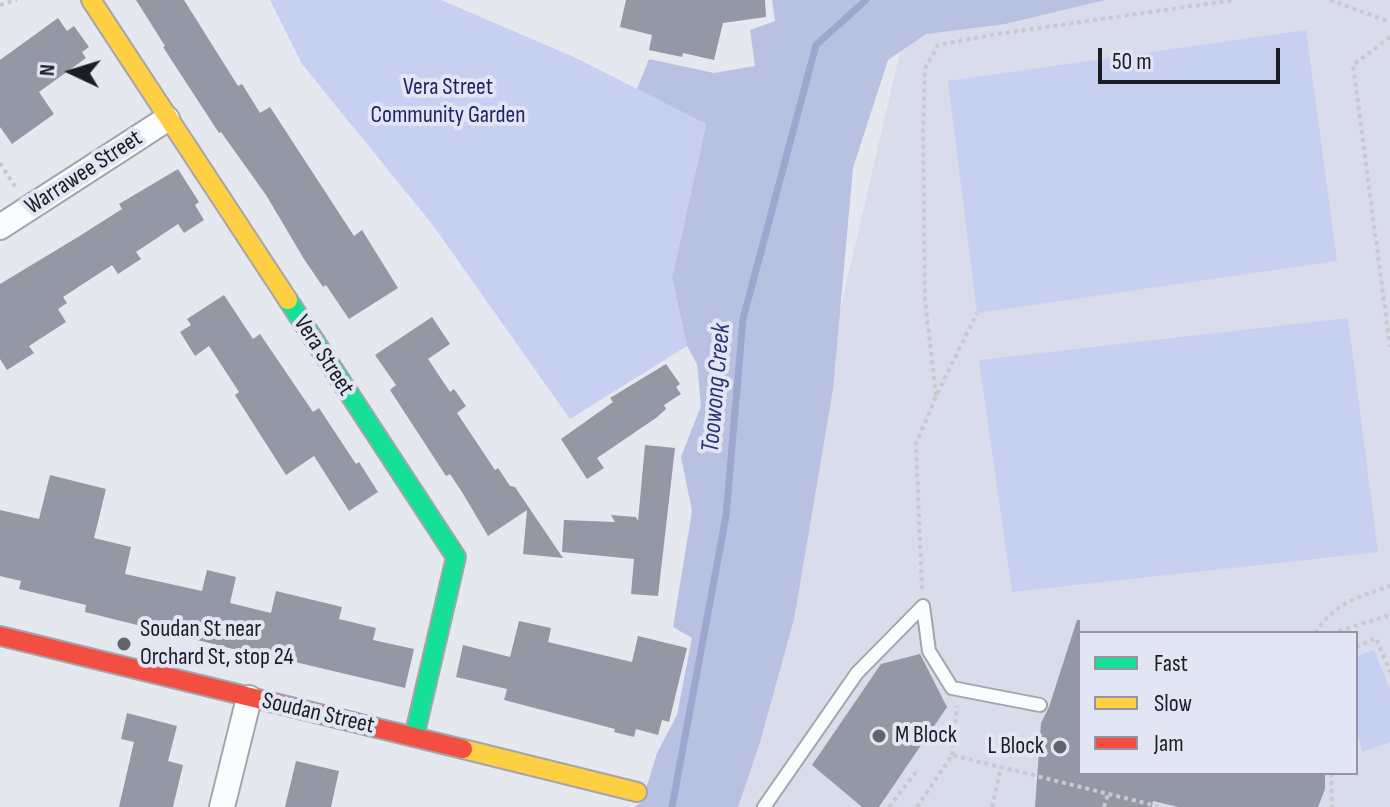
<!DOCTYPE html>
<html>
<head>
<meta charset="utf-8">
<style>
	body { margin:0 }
	#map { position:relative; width:1390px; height:807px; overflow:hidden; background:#e6e8f0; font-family:"Sofia Sans Condensed",sans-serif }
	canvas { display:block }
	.legend { position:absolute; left:1078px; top:631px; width:280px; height:144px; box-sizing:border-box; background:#e2e6f4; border:2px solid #9396a0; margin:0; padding:10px 14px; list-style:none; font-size:24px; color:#1c1d22 }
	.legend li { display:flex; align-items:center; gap:16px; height:40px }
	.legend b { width:40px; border:2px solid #9396a0 }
	.north { position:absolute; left:32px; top:32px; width:80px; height:80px; -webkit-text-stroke:6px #e2e6f4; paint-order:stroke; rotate:274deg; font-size:22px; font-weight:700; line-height:32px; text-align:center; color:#1c1d22 }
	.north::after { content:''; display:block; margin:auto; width:28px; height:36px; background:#1c1d22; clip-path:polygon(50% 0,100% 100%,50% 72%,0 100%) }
	.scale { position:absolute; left:1098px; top:48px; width:182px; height:36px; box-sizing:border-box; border:4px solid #1c1d22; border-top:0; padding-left:10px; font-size:24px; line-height:28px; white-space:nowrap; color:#1c1d22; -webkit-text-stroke:6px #e2e6f4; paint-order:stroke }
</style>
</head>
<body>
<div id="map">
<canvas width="1390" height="807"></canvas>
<ul class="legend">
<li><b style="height:10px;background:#16e098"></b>Fast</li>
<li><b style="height:10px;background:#ffcf43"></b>Slow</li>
<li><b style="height:10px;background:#f24e42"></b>Jam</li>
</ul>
<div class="north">N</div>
<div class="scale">50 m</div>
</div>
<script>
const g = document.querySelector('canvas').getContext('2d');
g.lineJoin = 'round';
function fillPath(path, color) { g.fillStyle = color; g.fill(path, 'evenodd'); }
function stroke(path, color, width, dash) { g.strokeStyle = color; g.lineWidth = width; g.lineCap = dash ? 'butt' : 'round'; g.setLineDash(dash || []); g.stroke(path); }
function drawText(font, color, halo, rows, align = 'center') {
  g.font = font + ' "Sofia Sans Condensed",sans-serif'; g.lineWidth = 8; g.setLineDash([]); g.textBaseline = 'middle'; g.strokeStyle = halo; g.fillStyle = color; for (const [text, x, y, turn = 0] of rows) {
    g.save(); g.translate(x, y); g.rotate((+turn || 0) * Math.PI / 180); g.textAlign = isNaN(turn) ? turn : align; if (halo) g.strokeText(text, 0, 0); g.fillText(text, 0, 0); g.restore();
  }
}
fillPath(new Path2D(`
	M912 0H1390V807H725ZM1080 633H1356V773H1080Z`), '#d8dceb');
fillPath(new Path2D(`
	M270 0H441L576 58 706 124 672 278 687 346 570 419 432 224 302 64Z
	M1306 30 1337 261 977 313 948 81Z
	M1348 318 1378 552 1012 592 979 360Z
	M1374 650 1390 690V742L1363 752 1356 732V657Z`), '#c7d0f1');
fillPath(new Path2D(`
	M772 0H1105L1005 24 926 34 888 60 853 168 833 389 794 619 760 742 738 807H634L642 802 657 753 677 715 692 638 673 627 692 511 681 457 701 406 697 364 687 346 672 278 706 124 637 89 649 59 714 73 755 66 750 30 775 21Z`), '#b8c1e2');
stroke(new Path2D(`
	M672 807 726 516 743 319 816 45 866 0`), '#9da7ce', 7);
fillPath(new Path2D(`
	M136 0H184L238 86 242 84 260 113 270 107 354 236 362 230 398 288 349 319 326 285 323 287 304 259 266 195 221 132 219 133 163 47 165 46Z
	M626 0H765L766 17 723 23 714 60 683 53 682 57 649 50 652 35 620 27Z
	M58 18 67 31 74 26 89 47 82 52 86 58 39 92 54 114 12 144 0 127V60Z
	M178 169 199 202 195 205 204 220 184 233 178 224 136 252 141 259 118 274 112 265 63 297 67 303 58 309 66 322 29 346 34 353 7 370 0 359V284L78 237 122 209 119 204Z
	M224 295 253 339 260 334 313 412 319 408 356 464 359 462 378 492 349 511 314 456 286 475 235 395 239 392 209 346 195 356 180 332 191 325 187 319Z
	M432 317 450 344 428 359 450 392 454 389 466 406 457 413 495 470 498 468 510 486 515 487 563 558 523 554 527 510 488 536 462 492 450 474 446 476 390 390 396 385 375 355Z
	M666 364 680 384 676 387 681 394 664 405 666 409 656 418 597 458 604 468 587 479 561 439 613 402 610 398Z
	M645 445 675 448 658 596 631 594 634 559 562 552 564 520 615 522 611 515 636 517 638 521Z
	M50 475 106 489 94 538 131 547 125 574 202 591 207 570 236 577 230 603 271 613 276 591 342 607 339 619 376 628 373 640 414 649 405 688 278 658 277 660 85 612 86 605 19 589 21 581 0 576V510L39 519Z
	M1077 620H1080V773H1325V789L1318 807H1178L1153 801 1152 807H1035L1041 723 1049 707Z
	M519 621 551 628 548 642 632 662 638 636 687 648 669 722 662 720 658 735 636 729 634 737 614 732 615 729 504 700 507 689 456 677 463 645 510 657Z
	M920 654 947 707 879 807H862L812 765 881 664Z
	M127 713 177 726 168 761 183 765 173 807H119L134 742 121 739Z
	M296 761 339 771 331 807H285Z`), '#9497a4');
const lane = new Path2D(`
	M923 606 929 651 952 688 1040 705
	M764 807 857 673 923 606`);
const street = new Path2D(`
	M0 227 167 119
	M222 807 249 698`);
const fast = new Path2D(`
	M288 300 456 557 414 737`);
const slow = new Path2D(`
	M91 0 288 300
	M463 749 637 792`);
const jam = new Path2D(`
	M0 636 463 749`);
stroke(lane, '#a4a5ab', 16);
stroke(street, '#a4a5ab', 28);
stroke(fast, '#a4a5ab', 22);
stroke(slow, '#a4a5ab', 22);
stroke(jam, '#a4a5ab', 22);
stroke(new Path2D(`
	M1330 0 1390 22
	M0 5 17 0
	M1390 37 1353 65 1390 347
	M0 163 16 188
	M936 396 925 300 923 131 925 68 938 45 997 34 1234 0
	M922 589 916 444 936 396 977 313
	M1315 633C1337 602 1355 598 1390 586
	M1315 633H1333L1390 615
	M1356 647 1376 638 1390 672
	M952 755 957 706
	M1331 773 1332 807
	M889 807 916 772
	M917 807 952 755 1161 807
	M992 807 1001 767
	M1104 807 1108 794`), '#c9cacc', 4, [4, 4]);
stroke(lane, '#fbfcfd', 12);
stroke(street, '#fbfcfd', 24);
stroke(fast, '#16e098', 18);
stroke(slow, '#ffcf43', 18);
stroke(jam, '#f24e42', 18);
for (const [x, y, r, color] of [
	[124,644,8,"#63646a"],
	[879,736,8,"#63646a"],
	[1060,747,8,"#63646a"]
]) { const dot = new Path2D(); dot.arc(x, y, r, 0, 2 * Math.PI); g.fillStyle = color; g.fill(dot); stroke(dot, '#e2e6f4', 3); }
drawText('24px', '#1e2564', '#e2e6f4', [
	["Vera Street",448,88],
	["Community Garden",448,116]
]);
drawText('24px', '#1c1d22', '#e2e6f4', [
	["Warrawee Street",84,173,-33],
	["Vera Street",323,356,57],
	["Soudan Street",318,714,13]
]);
drawText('24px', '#1c1d22', '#e2e6f4', [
	["Soudan St near",140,630],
	["Orchard St, stop 24",140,658],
	["M Block",895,736],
	["L Block",1044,747,"right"]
], 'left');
drawText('italic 26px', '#2a3474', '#e2e6f4', [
	["Toowong Creek",717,388,-85]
]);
</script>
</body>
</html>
